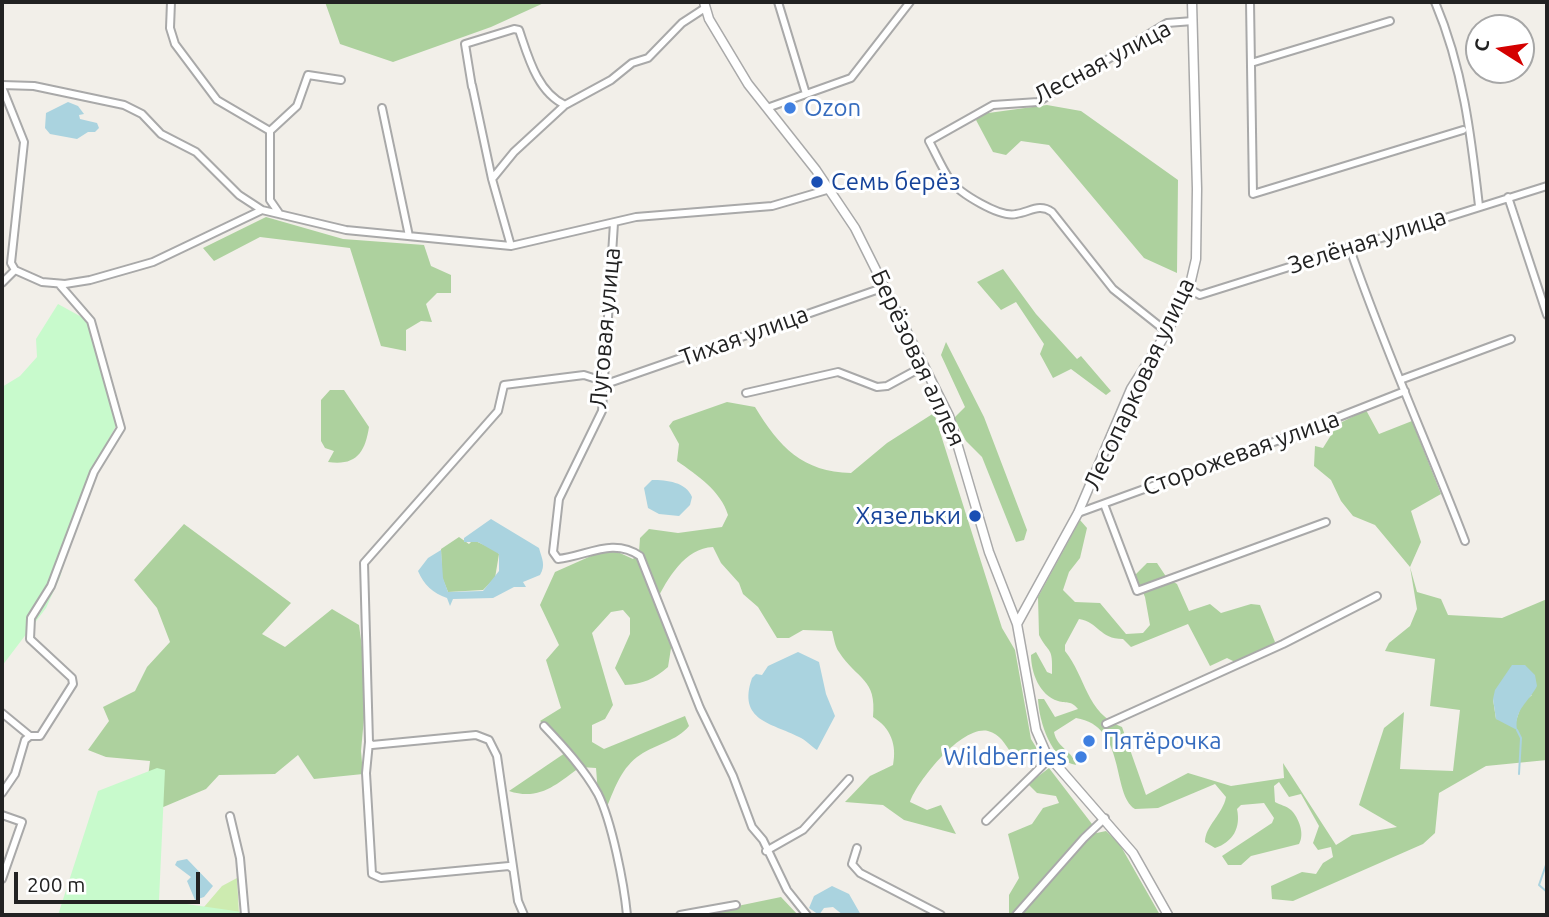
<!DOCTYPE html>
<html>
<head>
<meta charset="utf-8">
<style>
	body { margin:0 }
	#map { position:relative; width:1549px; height:917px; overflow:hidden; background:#f2efe9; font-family:Ubuntu,sans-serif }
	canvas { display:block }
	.frame { position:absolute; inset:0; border:4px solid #222; pointer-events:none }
	.north { position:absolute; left:1465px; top:14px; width:70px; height:70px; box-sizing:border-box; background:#fff; border:2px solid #a7a7a7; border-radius:50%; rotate:282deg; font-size:19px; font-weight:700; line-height:28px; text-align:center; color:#222 }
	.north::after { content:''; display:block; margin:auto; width:24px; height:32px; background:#d40000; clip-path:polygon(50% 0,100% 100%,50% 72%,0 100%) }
	.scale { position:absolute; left:14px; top:872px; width:186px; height:32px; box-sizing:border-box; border:4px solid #222; border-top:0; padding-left:9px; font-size:21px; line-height:24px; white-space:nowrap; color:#222; -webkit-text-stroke:5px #fff; paint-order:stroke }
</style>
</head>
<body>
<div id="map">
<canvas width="1549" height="917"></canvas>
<div class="frame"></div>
<div class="north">С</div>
<div class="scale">200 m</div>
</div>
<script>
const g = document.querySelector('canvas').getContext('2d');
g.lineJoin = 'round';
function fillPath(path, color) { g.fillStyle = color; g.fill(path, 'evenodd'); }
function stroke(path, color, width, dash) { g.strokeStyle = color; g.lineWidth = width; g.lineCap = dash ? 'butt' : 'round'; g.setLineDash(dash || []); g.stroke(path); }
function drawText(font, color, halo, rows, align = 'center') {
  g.font = font + ' Ubuntu,sans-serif'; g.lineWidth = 6; g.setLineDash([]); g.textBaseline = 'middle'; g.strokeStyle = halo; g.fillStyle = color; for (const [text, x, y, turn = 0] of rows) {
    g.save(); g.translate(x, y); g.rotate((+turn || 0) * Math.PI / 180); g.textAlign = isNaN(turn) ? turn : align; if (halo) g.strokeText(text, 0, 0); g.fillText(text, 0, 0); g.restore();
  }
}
fillPath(new Path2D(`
	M237 878 239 914 138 915 157 905 198 914 222 886Z`), '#cdebb0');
fillPath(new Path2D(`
	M325 2H546L491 27 393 62 340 44Z
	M1047 105 1081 111 1178 180 1177 273 1144 258 1049 145 1021 141 1006 155 993 152 976 120 981 114Z
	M266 217 343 239 424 245 431 266 451 275V293H437L426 304 432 322 421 321 406 330V351L381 346 350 248 260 237 214 261 203 248Z
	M1003 269 1036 314 1077 359 1081 356 1111 391 1106 395 1071 369 1053 378 1040 354 1044 344 1016 302 1001 310 977 282Z
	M946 342 984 417 1027 530 1024 540 1016 542 982 457 966 441 954 418 965 407 941 355Z
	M330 390H344L369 427C365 453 356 466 328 462L334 451 325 448 321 441V400Z
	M727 402 755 407C779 447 803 472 851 473L887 443 934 413 1002 628 1015 650 1031 739 1042 757 1011 753C1005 744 1000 734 988 731 962 725 918 780 910 802L927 810 941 805 956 834 904 820 883 805 845 802 870 776 893 765C897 745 891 728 873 717 877 678 857 680 839 652 835 647 834 638 832 631L803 630 789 638H777L758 607 743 594 739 583 721 563 713 547C685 548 667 579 656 602L672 642 668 667C654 679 643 684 625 685L615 668 630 634V618L623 610 611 612 592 633 613 705 605 719 592 725V742L604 749 685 716 689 726C677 741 656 744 640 755 622 767 615 787 607 807L598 794 596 768 580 767C556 785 539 801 509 791L565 753 562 739 540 721 561 708 546 660 559 645 540 605 555 572 609 548 633 559 639 552 640 538 649 529 678 533 722 527 728 515C721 491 697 475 677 461L679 444 669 426 673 421Z
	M1366 410 1379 434 1412 421 1441 494 1411 511 1421 542 1410 567 1417 592 1441 599 1448 615 1502 618 1547 599V760L1486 766 1439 793 1435 833 1423 844 1293 901 1272 899 1271 886 1302 872 1316 874 1323 863 1333 857 1331 847 1318 850 1313 843 1319 826 1301 794 1289 797 1279 782 1274 786 1275 802C1280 805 1287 806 1291 810 1299 818 1305 834 1299 844L1251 856 1241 865H1228L1222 856 1272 823 1274 818 1264 803 1241 805 1237 809C1241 828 1233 842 1215 848L1205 842C1205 826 1223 814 1226 797L1215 784 1158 808 1135 809C1111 794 1127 726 1076 718L1054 732C1057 748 1073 751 1076 765 1051 761 1039 721 1038 699H1044L1055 717 1078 709C1071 700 1067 704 1058 701 1039 695 1031 672 1031 655L1036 652 1047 672 1052 674C1053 645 1049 655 1039 635L1038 597 1080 520 1087 528 1080 558 1069 572 1063 590 1075 602 1100 603 1126 634 1143 633 1150 625 1145 597 1135 575 1147 563H1157L1167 578 1177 584 1189 611 1210 604 1221 613 1251 604 1260 605 1275 642 1264 657 1241 665 1227 658 1210 666 1188 624 1131 647 1123 639C1099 639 1099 622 1079 619L1065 645V651C1086 677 1086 713 1122 727L1146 795 1188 773 1231 786 1284 778 1283 763 1336 845 1352 835 1397 827 1359 805 1384 728 1404 712 1400 769 1453 771 1460 710 1430 706 1435 659 1385 651 1389 643 1410 626 1417 609 1410 567 1375 525 1353 516 1341 501 1331 480 1314 466 1315 446 1323 448 1338 424ZM1532 695 1522 703 1516 721 1496 719 1493 699Z
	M184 524 291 603 262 634 285 647 332 609 359 625 367 685 361 751 363 774 314 779 298 755 275 774 219 775 206 789 161 808 145 802 150 761 106 757 88 750 109 721 103 707 135 691 147 667 170 642 157 608 134 580Z
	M459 537 469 544 473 540 496 550 499 554 495 578 483 590 448 592 442 577 441 549Z
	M1049 768 1092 824V834L1106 831 1119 843 1160 915H1009V895L1019 878 1008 834 1032 824 1043 808 1059 803 1056 796 1037 793 1028 784Z
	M781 897 798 915H694Z`), '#add19e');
fillPath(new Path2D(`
	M58 304 87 320 100 349 117 424 92 470 60 577 46 608 2 666V387L20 376 37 357 36 339Z
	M157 768 165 770 159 900 249 913V915H58L98 791Z`), '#c8facc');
fillPath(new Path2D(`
	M68 102 78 106 84 114 79 115 80 119 97 123 99 128 95 132H88L77 139 50 134 45 128 46 113Z
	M652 480C667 480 686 482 692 497L690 505 679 516 659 514 648 508 644 488Z
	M491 519 539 548C542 559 546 565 540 575L523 582 526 587H514L493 598 453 599 450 606 447 598C433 593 424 585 418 571L428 558 441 550 443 578 448 592 483 591 499 571V554L478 542H464V538Z
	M798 652 819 662 826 694 835 716 817 750C811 746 806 740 799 737 772 723 737 721 752 678L756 674 762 675 768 666Z
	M1512 665H1525L1535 675 1537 686C1529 702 1514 709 1517 730L1496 719 1493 699 1495 690Z
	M187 859 213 886 204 897 195 900 187 881 191 877 175 865 177 861Z
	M832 886 849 894 861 915H843L833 907 824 908 819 915 809 908 814 896Z`), '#aad3df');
stroke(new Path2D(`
	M1517 730 1521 738 1519 774
	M1547 862 1539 885 1547 892`), '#aad3df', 2);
const minor = new Path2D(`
	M171 2 170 28 175 44 217 100 270 131
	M778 2 806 94
	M1250 2 1253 194 1463 130
	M1435 2C1463 68 1471 135 1479 206
	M1251 63 1390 21
	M2 85 34 86 124 105 142 114 161 134 196 152 239 195 262 210
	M472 85 492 179 511 246
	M2 87 24 142 11 263 15 270 42 282 65 284 90 280 153 262 262 210 346 230 511 246 636 217 772 206 830 189
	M472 87 465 44 514 29 519 30C528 56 537 92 565 105
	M382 108 409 236
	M767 108 851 78 910 2
	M270 131 297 106 308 75 341 80
	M270 131V200L279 213
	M492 179 514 152 565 105 611 80 632 63 648 58 682 23 705 8
	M1508 197 1547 315
	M614 223 602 411 559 499 553 552 558 559C587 556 613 537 640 556L700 708 733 776 752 827 763 840 787 890 807 915
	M1349 246C1383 346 1427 442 1465 541
	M2 283 15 270
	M1189 289 1200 295 1547 186
	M1167 332 1113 289 1052 212C1039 203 1030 212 1016 214 1000 218 959 193 950 180 942 168 936 154 929 141L993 105 1038 102 1167 23 1193 21
	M1400 380 1511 339
	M746 393 838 372 877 387 887 386 924 366
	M1104 504 1137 591 1326 522
	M1078 513 1293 435 1405 391
	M2 713 30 736
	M1106 724 1283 644 1377 596
	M544 726C564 747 584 769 598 794 612 822 624 884 627 915
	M369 742 366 773 372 874 381 878 509 866 513 869
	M2 793 15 774 25 740 30 736H40L73 684 72 678 30 639 31 618 51 586 94 472 121 428 91 321 59 284
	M2 815 22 822 2 879
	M230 816 240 858 245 915
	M986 821 1050 758
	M857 848 852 864 860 873 941 915
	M766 851 803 830 849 779
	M524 915 518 901 497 756 489 740 476 735 372 745 369 742 364 563 498 411 504 385 584 375 609 383 885 287
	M680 915 736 905
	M1016 915 1084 838 1105 818`);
const tertiary = new Path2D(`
	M704 2 709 19 748 84 816 170 855 228 949 416 989 552 1017 624 1036 730 1046 753 1133 853 1168 915
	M1017 624 1078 513 1131 389 1167 332 1189 289 1196 259 1197 189 1192 2`);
stroke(minor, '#a9a9a9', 10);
stroke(tertiary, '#a9a9a9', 11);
stroke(minor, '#fff', 6);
stroke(tertiary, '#fff', 8);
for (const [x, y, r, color] of [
	[790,108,7,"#3f7fe0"],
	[817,182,7,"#1a4fb4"],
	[975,516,7,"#1a4fb4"],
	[1089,741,7,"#3f7fe0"],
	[1081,757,7,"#3f7fe0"]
]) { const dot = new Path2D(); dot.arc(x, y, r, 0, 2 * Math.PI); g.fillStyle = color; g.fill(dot); stroke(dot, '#fff', 2.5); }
drawText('24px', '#222', '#fff', [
	["Лесная улица",1102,62,-28],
	["Зелёная улица",1367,241,-18],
	["Луговая улица",605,328,-85],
	["Тихая улица",744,336,-20],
	["Берёзовая аллея",918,358,65],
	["Лесопарковая улица",1139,384,-65],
	["Сторожевая улица",1241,453,-20]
]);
drawText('24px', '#366cbe', '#fff', [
	["Ozon",804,108],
	["Пятёрочка",1103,741],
	["Wildberries",1067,757,"right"]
], 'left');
drawText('24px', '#164399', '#fff', [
	["Семь берёз",831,182],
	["Хязельки",961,516,"right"]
], 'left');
</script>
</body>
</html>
